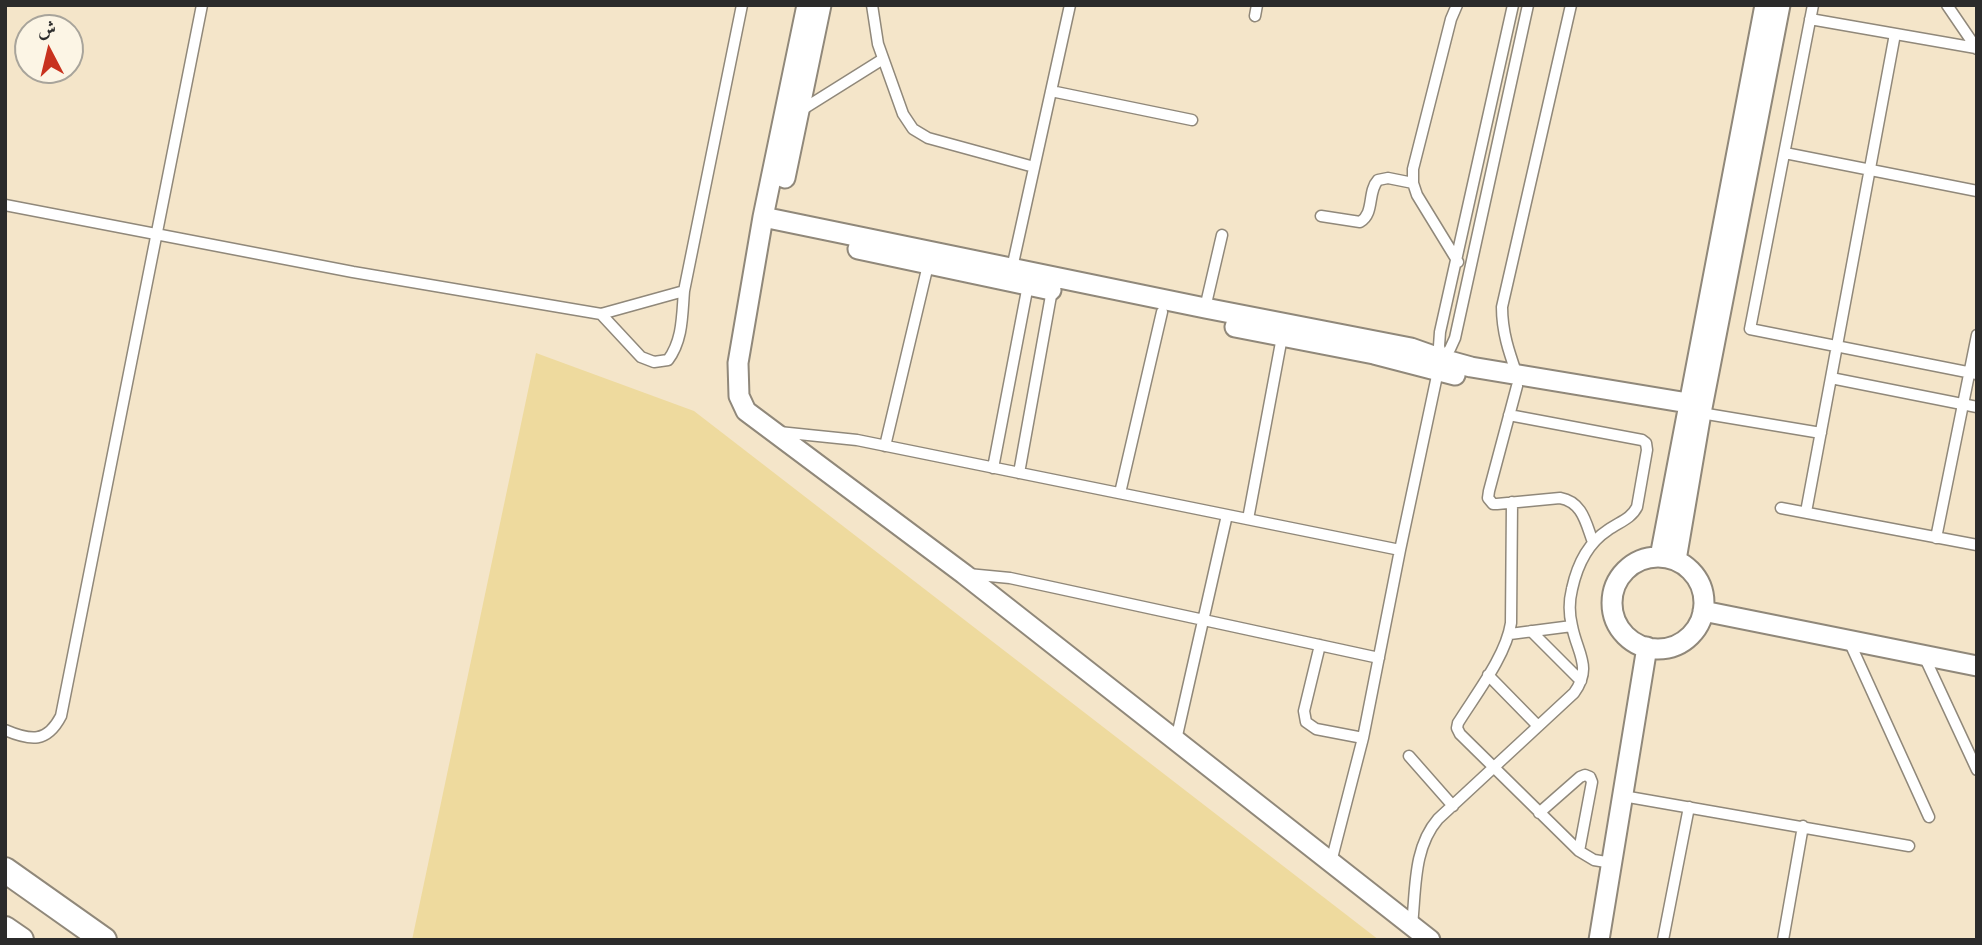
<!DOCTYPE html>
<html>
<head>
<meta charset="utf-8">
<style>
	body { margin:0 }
	#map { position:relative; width:1982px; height:945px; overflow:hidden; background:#f4e5c9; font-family:"IM FELL English",Amiri,serif }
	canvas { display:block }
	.frame { position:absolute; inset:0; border:7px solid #2b2b2b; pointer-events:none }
	.north { position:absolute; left:14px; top:14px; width:70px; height:70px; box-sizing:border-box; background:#fcf5e5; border:2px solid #a8a49b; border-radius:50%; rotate:353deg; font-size:19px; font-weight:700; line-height:28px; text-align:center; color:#2b2b2b }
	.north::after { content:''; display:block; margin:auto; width:24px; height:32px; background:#c8321e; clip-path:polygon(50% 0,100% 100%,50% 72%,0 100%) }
</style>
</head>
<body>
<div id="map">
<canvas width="1982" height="945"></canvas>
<div class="frame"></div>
<div class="north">ش</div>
</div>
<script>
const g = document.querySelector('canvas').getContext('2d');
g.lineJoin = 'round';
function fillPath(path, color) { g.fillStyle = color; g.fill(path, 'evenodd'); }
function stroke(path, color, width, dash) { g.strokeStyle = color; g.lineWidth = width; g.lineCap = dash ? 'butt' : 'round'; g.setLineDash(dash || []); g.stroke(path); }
fillPath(new Path2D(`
	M536 353 694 411 1379 940H412Z`), '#eeda9e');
const service = new Path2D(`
	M872 5 878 44 903 114 913 129 928 138 1034 167
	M1457 5 1451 19 1413 169V183L1417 195 1458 262
	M1813 5 1750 329 1977 374
	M1947 5 1977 49
	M1255 16 1257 5
	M1810 19 1976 48
	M1051 91 1192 120
	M800 111 883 59
	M1785 153 1977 191
	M5 205 353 272 601 314 684 291
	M1321 216 1360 222C1375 213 1367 192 1378 180L1388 178 1413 183
	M1012 268 1070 5
	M1205 308 1222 235
	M601 314 641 357 654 362 668 360C683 340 682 315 684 291L742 5
	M1442 359 1450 349 1455 338 1528 5
	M1442 359 1439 346 1440 332 1513 5
	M1517 375C1509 352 1502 332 1502 307L1571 5
	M1831 378 1977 407
	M1517 386 1489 491 1488 498 1493 504H1497L1560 498C1583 502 1586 524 1593 542
	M1701 413 1821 433
	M779 432 857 440 1400 550
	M885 446 928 265
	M993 468 1028 285
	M1019 473 1052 290
	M1120 493 1162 312
	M1512 502 1511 623C1506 656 1476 694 1458 723L1457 728 1460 734 1579 851 1594 860 1612 863
	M1781 508 1977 545
	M1806 512 1895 34
	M1248 519 1282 337
	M1936 538 1977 335
	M968 574 1010 578 1379 658
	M1531 631 1581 681
	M1510 634 1572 626
	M1849 641 1929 817
	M1320 645 1304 711 1306 722 1316 729 1363 738
	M1924 656 1977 770
	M1488 675 1538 726
	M5 730C31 741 47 743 61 716L202 5
	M1176 740 1227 515
	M1409 756 1453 806
	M1623 796 1909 846
	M1539 813 1580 777 1585 775 1590 777 1592 782 1579 851
	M1331 862 1363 738 1400 550 1438 371
	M1412 925C1416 889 1413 848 1438 819L1574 693C1593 667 1577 653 1572 626 1569 614 1569 601 1572 589 1577 566 1588 543 1608 530 1619 522 1631 519 1637 507L1647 450 1646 443 1642 440 1509 415
	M1663 940 1689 807
	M1783 940 1803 826`);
const minor = new Path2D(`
	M807 5 763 217 738 363 739 396 746 411 964 574 1430 940
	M785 178 821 5
	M763 217 1205 308 1411 348 1442 359 1471 367 1688 403 1701 413
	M858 249 1051 290
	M1235 327 1374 354 1455 375
	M1660 557 1765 5
	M1612 603a46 46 0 1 1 92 0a46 46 0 1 1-92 0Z
	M1676 560 1701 413 1780 5
	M1703 611 1977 666
	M1599 940 1647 647`);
const tertiary = new Path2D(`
	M5 870 104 940
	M5 929 21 940`);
stroke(service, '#90887a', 13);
stroke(minor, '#90887a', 23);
stroke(tertiary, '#90887a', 28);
stroke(service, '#fff', 10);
stroke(minor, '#fff', 19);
stroke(tertiary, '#fff', 24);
</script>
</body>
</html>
